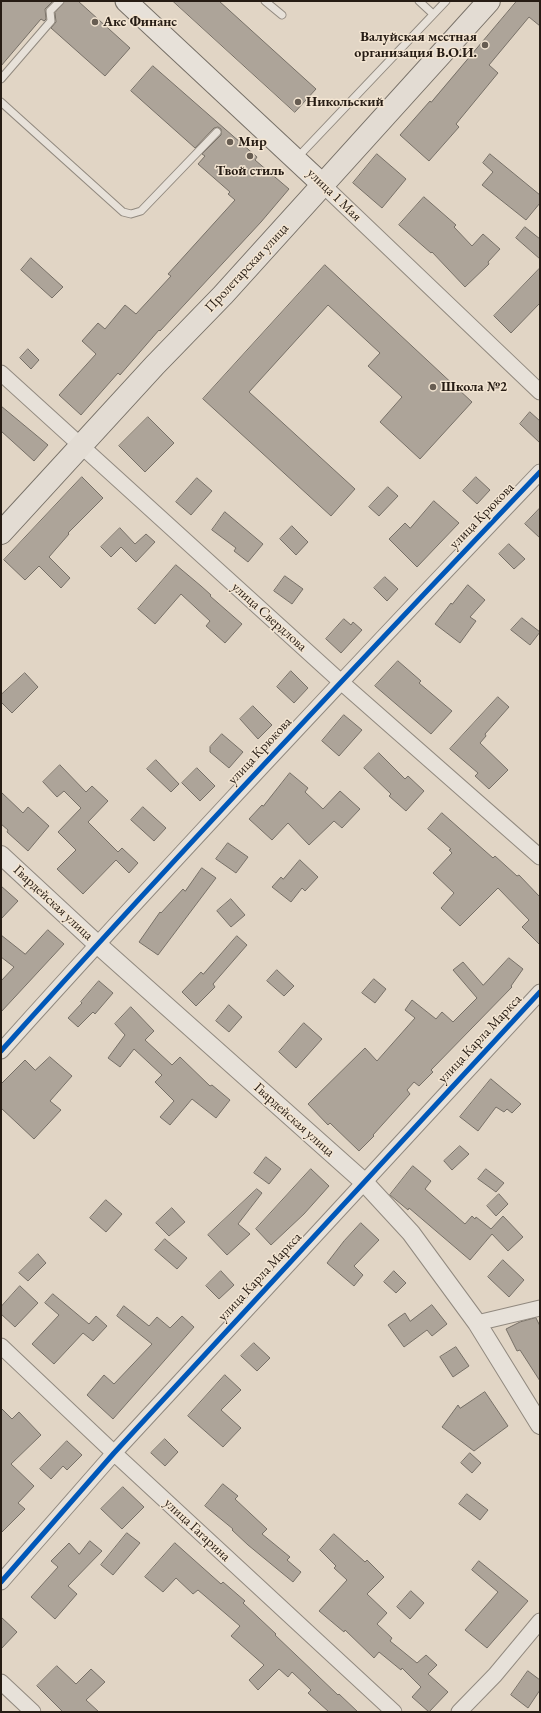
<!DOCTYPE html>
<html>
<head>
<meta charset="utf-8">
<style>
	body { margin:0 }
	#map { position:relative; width:541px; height:1713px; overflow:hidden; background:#e1d5c5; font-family:"EB Garamond",serif }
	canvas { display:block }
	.frame { position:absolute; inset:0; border:2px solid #261c14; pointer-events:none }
</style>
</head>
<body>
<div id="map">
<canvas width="541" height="1713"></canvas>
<div class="frame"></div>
</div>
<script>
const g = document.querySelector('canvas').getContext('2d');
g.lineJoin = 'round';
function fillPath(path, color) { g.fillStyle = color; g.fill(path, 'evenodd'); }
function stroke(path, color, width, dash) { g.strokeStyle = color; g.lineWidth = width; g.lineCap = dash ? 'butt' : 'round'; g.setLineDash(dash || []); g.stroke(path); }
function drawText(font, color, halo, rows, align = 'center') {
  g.font = font + ' "EB Garamond",serif'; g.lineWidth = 3; g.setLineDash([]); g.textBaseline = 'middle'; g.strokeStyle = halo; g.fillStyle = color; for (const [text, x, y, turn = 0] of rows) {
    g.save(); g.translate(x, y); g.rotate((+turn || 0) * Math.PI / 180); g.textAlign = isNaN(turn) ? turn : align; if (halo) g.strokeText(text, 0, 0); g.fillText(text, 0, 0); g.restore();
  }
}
const building = new Path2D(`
	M1 1H53L45 9 46 19 44 21 41 19 1 66Z
	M65 1H78L130 48 105 76 51 28 56 22 55 13Z
	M173 1H219L316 89 295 112Z
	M517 1H540V26L529 17 489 65 498 73 456 124 459 127 429 161 400 135 430 101 431 102Z
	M153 66 257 157 255 160 289 189 261 222 160 331 159 330 120 375 118 373 81 415 59 395 96 354 82 341 98 323 105 329 125 305 136 314 171 276 168 274 235 200 228 194 230 192 198 164 205 156 202 154 221 135V129L218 127 214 128 195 148 131 91Z
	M377 154 406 179 382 208 353 183Z
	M490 154 540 195V203L526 220 482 185 493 172 483 163Z
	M424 197 456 225 454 227 472 246 483 234 500 249 488 262 489 264 465 287 432 252 431 253 399 225Z
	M525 227 540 239V259L516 238Z
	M31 258 63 287 52 298 21 270Z
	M325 265 472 402 420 459 380 422 402 397 368 366 380 353 328 305 249 392 355 489 331 516 203 399Z
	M540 268V303L511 333 494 316Z
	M28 349 39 360 31 369 20 358Z
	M1 406 48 445 34 461 1 431Z
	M530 412 540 421V443L520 424Z
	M148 417 174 443 145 472 119 446Z
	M82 477 103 498 68 533 69 534 49 557 70 578 61 588 39 566 25 580 4 560Z
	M476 477 490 490 477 504 463 491Z
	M197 478 212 491 191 515 176 502Z
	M388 487 398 496 379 516 369 507Z
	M434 501 459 523 417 567 389 539 405 523 410 528Z
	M540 508V538L525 524Z
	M225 512 263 544 248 562 234 551 236 548 212 530Z
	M292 526 308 542 296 555 280 539Z
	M120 528 135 544 146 534 155 542 136 562 121 547 111 557 101 547Z
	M509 544 525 559 514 569 499 554Z
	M176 565 201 586 211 595 210 596 242 624 225 643 206 626 210 621 181 594 155 624 138 609Z
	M285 576 303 589 292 604 274 591Z
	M385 577 398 589 387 601 374 588Z
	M468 585 485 600 470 617 476 621 460 643 435 624 451 603 452 604Z
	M522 618 540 632 530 645 511 630Z
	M344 619 351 625 353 622 362 630 341 653 326 639Z
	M398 661 421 681 419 683 452 711 431 734 375 686Z
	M291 671 308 688 294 703 277 687Z
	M25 673 38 687 12 713 1 702V695Z
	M498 697 509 707 485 734 486 736 480 743 508 770 489 789 475 776 478 773 450 749Z
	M253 706 272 725 258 739 240 719Z
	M344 715 362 730 339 756 322 741Z
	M222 734 243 752 229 768 210 752V747Z
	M379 753 405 779 408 776 424 791 406 811 389 796 391 794 364 768Z
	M156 760 179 784 171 792 147 769Z
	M60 765 86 792 92 786 108 801 88 822 118 852 122 848 138 863 129 873 116 860 83 894 57 869 76 850 58 832 81 808 64 791 57 797 43 782Z
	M197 768 215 786 200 801 182 783Z
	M290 773 308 788 305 792 323 809 340 791 360 809 342 828 334 821 309 845 288 823 272 840 249 819 262 805 263 806Z
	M1 792 23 813 28 807 49 826 28 851 7 832 8 830 1 824Z
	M143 807 166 828 154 841 131 820Z
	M442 813 493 858 495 856 517 876 519 875 540 897V945L522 927 529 920 498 888 460 926 441 908 454 893 433 873 452 853 449 850 451 849 428 829Z
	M228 843 248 857 236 873 216 859Z
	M300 860 318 877 305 891 302 888 291 902 272 887 281 877 283 879Z
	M202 868 216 878 158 955 139 942 160 912 161 913 183 889 185 891Z
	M1 886 18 901 1 919Z
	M231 899 245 915 231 927 217 911Z
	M48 930 64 944 1 1012V981L14 967 1 957V935L25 954Z
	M237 936 247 945 213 984 215 987 196 1006 182 992 201 972 203 974Z
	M509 958 523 969 511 986 512 987 431 1070 433 1072 419 1086 414 1082 407 1090 410 1094 373 1135 374 1136 359 1151 330 1123 328 1125 308 1104 365 1048 377 1061 415 1018 405 1010 412 1000 436 1019 442 1012 453 1022 477 998 453 970 463 962 483 985Z
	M277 970 294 986 284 996 267 981Z
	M374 979 386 989 375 1003 362 993Z
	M99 981 113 993 95 1014 93 1012 78 1027 68 1018 82 1003 81 1002Z
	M229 1005 242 1017 229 1032 216 1021Z
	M131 1007 154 1031 145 1040 172 1065 180 1057 210 1086 212 1085 230 1100 216 1118 192 1099 170 1125 160 1117 174 1101 155 1082 162 1075 134 1049 120 1067 108 1058 125 1035 115 1024Z
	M304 1023 322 1039 296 1068 279 1052Z
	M50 1057 72 1076 50 1101 61 1110 34 1139 1 1108V1084L25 1060 35 1070Z
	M491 1079 521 1104 512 1113 507 1109 504 1112 496 1107 478 1131 460 1117Z
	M460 1146 469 1154 452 1170 444 1161Z
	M266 1157 281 1169 269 1184 254 1173Z
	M413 1166 431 1181 425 1189 465 1224 472 1216 475 1219 476 1217 491 1229 503 1216 523 1237 508 1251 492 1234 470 1260 409 1208 408 1210 390 1195Z
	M311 1169 329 1186 304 1214 271 1245 256 1229Z
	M486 1169 504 1183 496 1192 478 1179Z
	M257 1189 262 1193 238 1224 250 1234 227 1255 208 1235Z
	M499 1194 508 1204 496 1216 487 1206Z
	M106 1200 122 1214 106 1232 90 1218Z
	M172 1208 185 1222 169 1236 156 1223Z
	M361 1223 379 1240 354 1266 363 1275 354 1286 327 1263 344 1241Z
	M165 1239 187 1258 177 1269 155 1250Z
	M38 1254 46 1263 28 1281 19 1273Z
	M503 1260 524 1280 509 1297 488 1277Z
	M221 1271 234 1285 219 1299 206 1286Z
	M394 1271 406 1283 396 1293 384 1282Z
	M20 1286 38 1303 15 1327 1 1314V1307Z
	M53 1294 89 1324 96 1316 107 1326 93 1341 83 1333 54 1364 32 1344 59 1315 45 1303Z
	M432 1305 447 1324 432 1336 427 1330 404 1347 388 1325 405 1313 410 1321Z
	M124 1306 149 1326 157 1317 170 1328 182 1316 194 1327 113 1419 87 1395 104 1375 114 1384 152 1344 117 1316Z
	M536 1318 540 1326V1381L520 1350 517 1351 506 1329 520 1322Z
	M254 1343 270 1358 257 1371 241 1356Z
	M456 1347 469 1366 453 1377 440 1357Z
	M225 1375 241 1390 221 1410 241 1428 223 1447 188 1416Z
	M485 1392 508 1426 474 1451 442 1427 458 1405 460 1408Z
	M1 1408 12 1419 19 1412 41 1435 11 1464 34 1486 18 1503 25 1509 1 1533Z
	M165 1439 178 1452 165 1466 151 1453Z
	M67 1441 82 1455 67 1470 63 1466 51 1479 40 1469Z
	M470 1453 481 1463 472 1473 461 1463Z
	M223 1484 238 1496 235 1499 267 1529 262 1534 290 1557 287 1560 301 1572 293 1582 248 1545 232 1530 233 1529 205 1506Z
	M123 1487 144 1507 122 1529 101 1509Z
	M467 1494 488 1510 480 1520 459 1504Z
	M127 1533 140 1543 113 1575 101 1565Z
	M334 1534 365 1562 367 1560 384 1577 367 1594 387 1613 377 1624 392 1638 390 1641 417 1663 426 1655 437 1665 428 1674 448 1692 429 1712 412 1697 421 1687 402 1668 401 1670 379 1652 374 1658 345 1630 344 1632 319 1611 347 1580 334 1568 336 1566 320 1550Z
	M90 1541 102 1551 68 1586 77 1594 55 1619 31 1597 58 1567 51 1561 69 1543 79 1554Z
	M175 1543 221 1584 223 1582 245 1601 243 1603 276 1634 275 1635 338 1695 339 1694 358 1712H329L308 1693 311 1690 292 1672 288 1677 279 1669 258 1690 249 1680 264 1665 231 1636 240 1626 198 1590 193 1594 176 1578 163 1592 145 1577Z
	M479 1561 528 1601 487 1648 465 1630 498 1592 472 1570Z
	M411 1591 424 1603 410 1619 397 1607Z
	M1 1617 17 1632 1 1649Z
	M57 1666 76 1684 91 1669 105 1682 86 1700 99 1712H63L37 1686Z
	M528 1671 540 1680V1690L528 1708 511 1695Z`);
fillPath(building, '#ada499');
stroke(building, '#777067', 1);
const service = new Path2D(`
	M265 1 282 15
	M419 1 433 14
	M1 79 51 21 50 11 60 1
	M1 102 123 212 131 214 141 211 217 132
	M296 159 446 1`);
const minor = new Path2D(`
	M323 185 540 392
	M1 373 341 682 540 857
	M1 1051C177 855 358 663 540 472
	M477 1323 540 1308
	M1 1346 114 1453 394 1712
	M1 1582 114 1453 540 992
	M1 1682 33 1712
	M459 1712 495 1675 540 1621`);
const tertiary = new Path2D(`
	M1 855 97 944 364 1182 411 1233 477 1323 540 1425`);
const secondary = new Path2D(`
	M126 1 323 185`);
const primary = new Path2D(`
	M1 533 155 365 223 295 489 1`);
stroke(service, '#91897f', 9);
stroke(minor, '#91897f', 17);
stroke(tertiary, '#91897f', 20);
stroke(secondary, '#777067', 23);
stroke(primary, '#777067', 24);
stroke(service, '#e7e1d9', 7);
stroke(minor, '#e7e1d9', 15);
stroke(tertiary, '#e7e1d9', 18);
stroke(secondary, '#e7e1d9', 21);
stroke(primary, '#e3dcd3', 22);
stroke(new Path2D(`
	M1 1051C177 855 358 663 540 472
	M1 1582 114 1453 540 992`), '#0057b8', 5);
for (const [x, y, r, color] of [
	[95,22,4,"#675d52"],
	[485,45,4,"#675d52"],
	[298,102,4,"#675d52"],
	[230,142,4,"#675d52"],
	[250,156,4,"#675d52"],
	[433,387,4,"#675d52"]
]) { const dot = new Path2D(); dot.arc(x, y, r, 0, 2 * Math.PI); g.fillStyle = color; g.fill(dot); stroke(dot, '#f3e5d2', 1.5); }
drawText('bold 14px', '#261c14', '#f3e5d2', [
	["Акс Финанс",103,22],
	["Валуйская местная",477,37,"right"],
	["организация В.О.И.",477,53,"right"],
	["Никольский",306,102],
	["Мир",238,142],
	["Твой стиль",250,171,"center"],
	["Школа №2",441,387]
], 'left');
drawText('14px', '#261c14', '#f3e5d2', [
	["улица 1 Мая",334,195,44],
	["Пролетарская улица",247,268,-47],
	["улица Крюкова",482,516,-46],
	["улица Свердлова",269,617,42],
	["улица Крюкова",260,751,-47],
	["Гвардейская улица",53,903,43],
	["улица Карла Маркса",480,1039,-47],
	["Гвардейская улица",294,1120,42],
	["улица Карла Маркса",260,1277,-47],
	["улица Гагарина",197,1530,43]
]);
</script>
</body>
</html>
